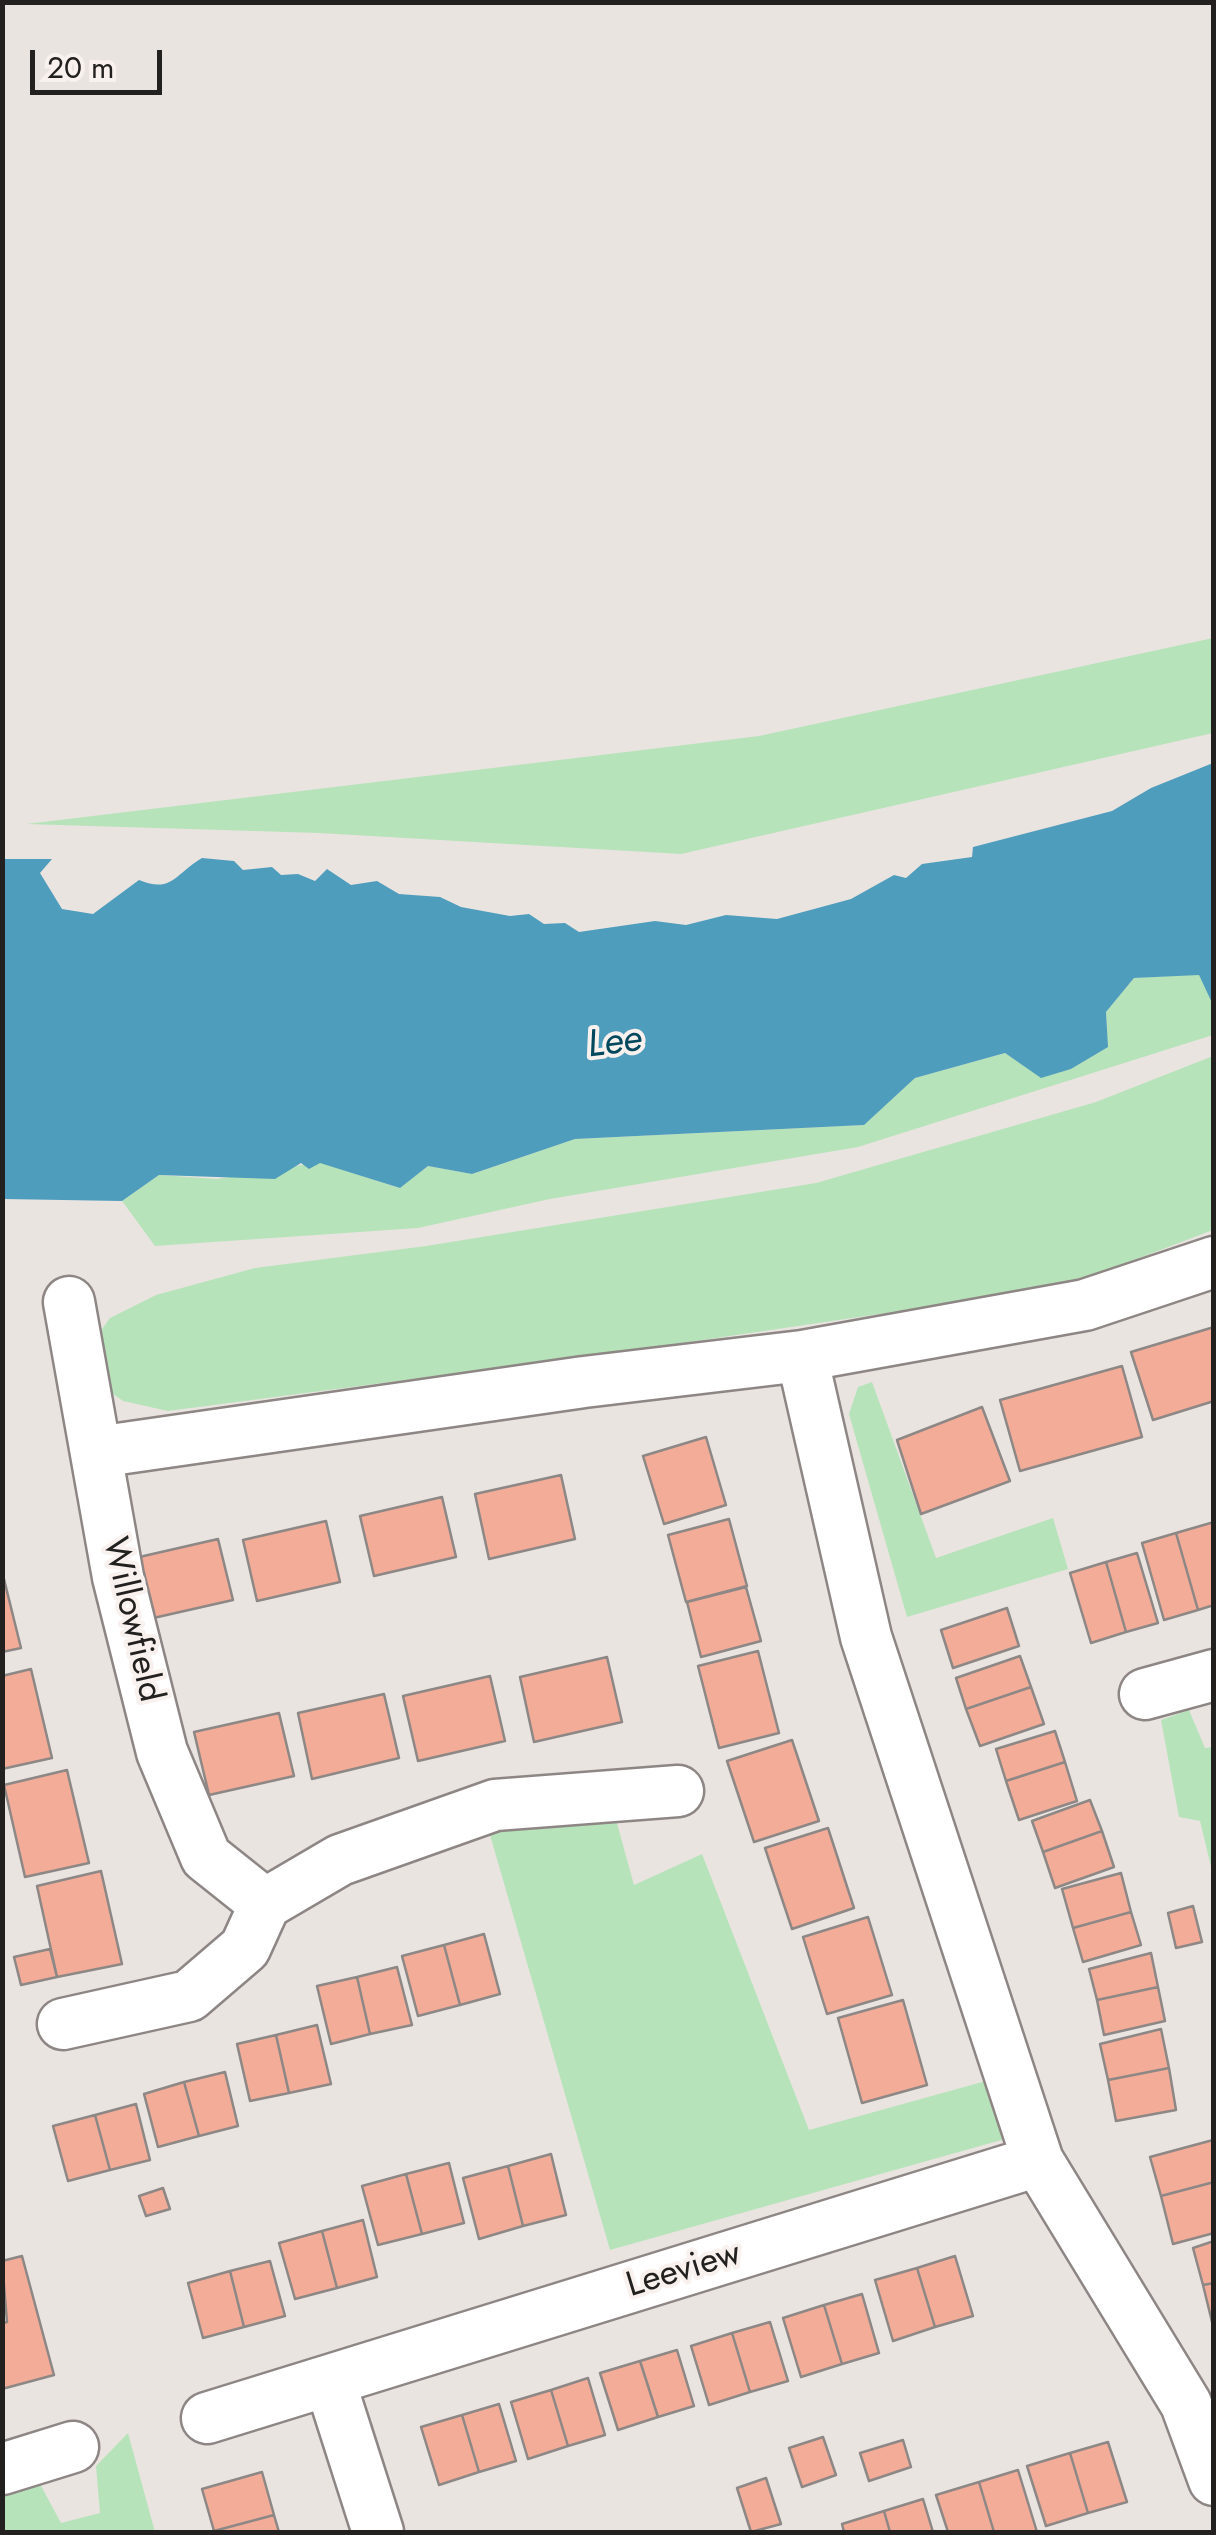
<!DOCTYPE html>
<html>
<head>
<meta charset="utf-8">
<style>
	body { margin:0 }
	#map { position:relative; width:1216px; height:2535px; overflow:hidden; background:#eae4e1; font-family:Jost,sans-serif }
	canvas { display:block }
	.frame { position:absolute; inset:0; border:5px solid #232120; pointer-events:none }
	.scale { position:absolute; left:30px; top:50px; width:132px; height:45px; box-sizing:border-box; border:5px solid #232120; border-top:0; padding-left:12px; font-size:30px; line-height:35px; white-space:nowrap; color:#232120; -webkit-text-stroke:8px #f8f1ee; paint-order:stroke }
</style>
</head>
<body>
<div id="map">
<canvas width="1216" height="2535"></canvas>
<div class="frame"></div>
<div class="scale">20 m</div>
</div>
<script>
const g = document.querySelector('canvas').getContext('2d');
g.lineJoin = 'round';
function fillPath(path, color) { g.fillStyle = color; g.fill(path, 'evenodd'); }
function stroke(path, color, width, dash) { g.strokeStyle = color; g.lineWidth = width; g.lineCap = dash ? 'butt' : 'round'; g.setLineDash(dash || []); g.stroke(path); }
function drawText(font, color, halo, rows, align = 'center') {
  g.font = font + ' Jost,sans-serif'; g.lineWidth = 8; g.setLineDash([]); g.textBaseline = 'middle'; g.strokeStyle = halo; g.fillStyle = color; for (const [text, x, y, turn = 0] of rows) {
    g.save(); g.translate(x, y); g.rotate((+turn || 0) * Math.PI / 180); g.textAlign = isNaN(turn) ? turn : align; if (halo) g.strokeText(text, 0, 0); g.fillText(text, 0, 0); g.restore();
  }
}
fillPath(new Path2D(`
	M1213 638V733L681 854 319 833 26 824 759 736Z
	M1199 974 1213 1005V1035L858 1147 550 1199 418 1228 155 1246 122 1201 159 1175 217 1179 320 1162 399 1188 428 1166 472 1174 575 1139 863 1125 915 1078 1005 1053 1041 1077 1071 1069 1107 1047 1106 1012 1134 978Z
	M1213 1056V1230L1063 1287 635 1350 168 1411 123 1401 95 1381 89 1347 110 1318 156 1295 255 1268 426 1246 816 1183 1096 1102Z
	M872 1382 936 1558 1053 1518 1068 1569 907 1617 849 1414 858 1387Z
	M1189 1710 1205 1748 1213 1747V1875L1200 1821 1179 1817 1161 1720Z
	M612 1805 634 1885 702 1854 809 2130 993 2079 1005 2139 610 2250 488 1828Z
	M128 2433 155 2532H3L2 2482H39L61 2523 100 2513 96 2466Z`), '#b7e3ba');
fillPath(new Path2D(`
	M1213 763V1005L1199 975 1134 978 1106 1012 1108 1047 1071 1069 1041 1078 1005 1053 915 1078 864 1125 575 1139 472 1174 428 1166 400 1188 320 1163 309 1169 301 1163 275 1179 159 1175 122 1201 3 1199V859H52L40 873 62 909 93 914 139 880C172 894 176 873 202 858L234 861 243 870 272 867 281 875 298 874 315 881 327 869 351 885 377 881 399 894 440 897 461 907 510 916 529 914 544 924 565 923 579 932 655 921 686 925 726 915 777 919 851 899 894 875 906 878 922 864 972 857 973 847 1112 811 1151 788Z`), '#4f9dbc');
const building = new Path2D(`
	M1214 1327V1401L1153 1420 1131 1352Z
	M1122 1366 1142 1437 1020 1471 1000 1400Z
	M982 1407 1010 1481 921 1514 897 1440Z
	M706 1437 726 1505 664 1524 643 1456Z
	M561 1475 575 1539 489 1559 475 1494Z
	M442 1497 456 1557 374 1576 360 1516Z
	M729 1519 747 1586 686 1602 668 1535Z
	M326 1521 340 1582 257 1601 243 1540Z
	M1214 1522V1605L1198 1610 1176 1533Z
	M1176 1533 1198 1610 1164 1620 1142 1543Z
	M218 1539 233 1600 149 1619 135 1558Z
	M1137 1553 1158 1623 1126 1632 1106 1562Z
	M1106 1562 1126 1632 1091 1643 1070 1573Z
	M2 1571 21 1648 2 1652Z
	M746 1587 761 1641 701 1657 687 1602Z
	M1007 1608 1019 1646 953 1668 941 1630Z
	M758 1651 779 1733 719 1748 698 1666Z
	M1020 1656 1031 1687 966 1709 956 1678Z
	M607 1657 622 1722 534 1742 520 1677Z
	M31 1669 52 1758 2 1769V1676Z
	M490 1676 505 1741 418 1761 403 1696Z
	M1031 1687 1044 1724 980 1746 966 1709Z
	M384 1694 399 1758 312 1779 298 1713Z
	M279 1713 294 1776 209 1795 194 1732Z
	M1055 1731 1065 1762 1006 1781 996 1749Z
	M792 1740 819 1821 754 1842 727 1761Z
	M1065 1762 1077 1801 1019 1820 1006 1781Z
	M67 1770 89 1863 25 1877 4 1785Z
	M1090 1800 1102 1831 1043 1852 1032 1821Z
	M828 1828 854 1908 792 1929 765 1848Z
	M1102 1831 1114 1867 1055 1888 1043 1852Z
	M101 1871 122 1964 57 1977 37 1886Z
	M1121 1873 1131 1912 1073 1928 1062 1889Z
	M1193 1906 1202 1942 1176 1948 1168 1913Z
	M1131 1912 1141 1945 1083 1962 1073 1928Z
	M868 1917 892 1995 827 2014 803 1937Z
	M484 1934 500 1994 460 2005 444 1945Z
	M444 1945 460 2005 418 2016 402 1956Z
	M50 1949 57 1977 21 1985 14 1957Z
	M1151 1953 1158 1987 1097 2000 1089 1969Z
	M397 1967 412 2025 370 2034 357 1977Z
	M357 1977 370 2034 331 2044 317 1986Z
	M1158 1987 1165 2021 1104 2035 1097 2000Z
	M903 2000 927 2085 862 2103 838 2018Z
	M317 2025 331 2084 289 2093 276 2035Z
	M1161 2029 1169 2068 1108 2080 1100 2044Z
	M276 2035 289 2093 250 2101 237 2044Z
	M1169 2068 1176 2110 1116 2121 1108 2080Z
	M225 2072 238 2126 199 2136 184 2082Z
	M184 2082 199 2136 158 2147 144 2094Z
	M136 2104 150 2160 110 2170 95 2115Z
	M95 2115 110 2170 68 2181 53 2126Z
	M1213 2140 1214 2182 1161 2196 1150 2157Z
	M551 2154 566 2215 523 2226 508 2166Z
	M449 2163 464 2223 422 2234 406 2174Z
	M508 2166 523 2226 479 2239 463 2178Z
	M406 2174 422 2234 378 2245 362 2186Z
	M1214 2182V2233L1173 2244 1161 2196Z
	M163 2188 170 2209 146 2216 139 2196Z
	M363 2220 377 2277 337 2288 322 2231Z
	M322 2231 337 2288 295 2299 279 2243Z
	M1214 2241V2283L1203 2285 1193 2248Z
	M22 2256 54 2375 2 2389V2323L7 2322 2 2261Z
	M955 2256 973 2316 935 2327 917 2268Z
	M270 2261 285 2316 244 2327 230 2271Z
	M917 2268 935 2327 893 2341 875 2280Z
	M230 2271 244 2327 203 2338 188 2283Z
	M1214 2283V2330L1203 2285Z
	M862 2294 879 2353 842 2364 824 2305Z
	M824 2305 842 2364 801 2377 783 2318Z
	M770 2322 788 2381 750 2392 732 2333Z
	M732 2333 750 2392 709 2405 691 2346Z
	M677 2350 694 2406 658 2417 640 2361Z
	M640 2361 658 2417 618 2430 600 2373Z
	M588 2378 605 2435 568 2446 551 2390Z
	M551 2390 568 2446 528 2459 511 2402Z
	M499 2404 516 2461 479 2472 462 2415Z
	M462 2415 479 2472 439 2485 421 2427Z
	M823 2437 836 2475 802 2487 789 2448Z
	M903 2440 911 2467 869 2481 860 2453Z
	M1108 2442 1127 2502 1088 2513 1070 2453Z
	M1070 2453 1088 2513 1046 2526 1027 2466Z
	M1018 2470 1037 2532H994L979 2482Z
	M262 2472 274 2515 214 2531 202 2489Z
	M766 2478 781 2524 751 2532 737 2488Z
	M979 2482 994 2532H948L936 2495Z
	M923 2499 933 2532H890L884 2511Z
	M884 2511 890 2532H844L842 2524Z
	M274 2515 279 2532H215L214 2531Z`);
fillPath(building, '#f3ac98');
stroke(building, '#8d8785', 2.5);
const minor = new Path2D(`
	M69 1302 118 1577 162 1752 206 1857 265 1904
	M802 1356 866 1637 1038 2161 1186 2404 1214 2480
	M97 1452 584 1382 802 1356 1085 1305 1214 1262
	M1145 1694 1214 1675
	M63 2024 189 1996 245 1948 265 1904 340 1860 495 1805 678 1791
	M330 2382 378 2532
	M207 2418 1038 2161
	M2 2469 73 2447`);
stroke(minor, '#8d8684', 55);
stroke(minor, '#fff', 50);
drawText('35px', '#232120', '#f8f1ee', [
	["Willowfield",131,1620,77],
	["Leeview",684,2271,-17]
]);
drawText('italic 38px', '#01485d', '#f8f1ee', [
	["Lee",615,1044,-7]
]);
</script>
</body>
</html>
